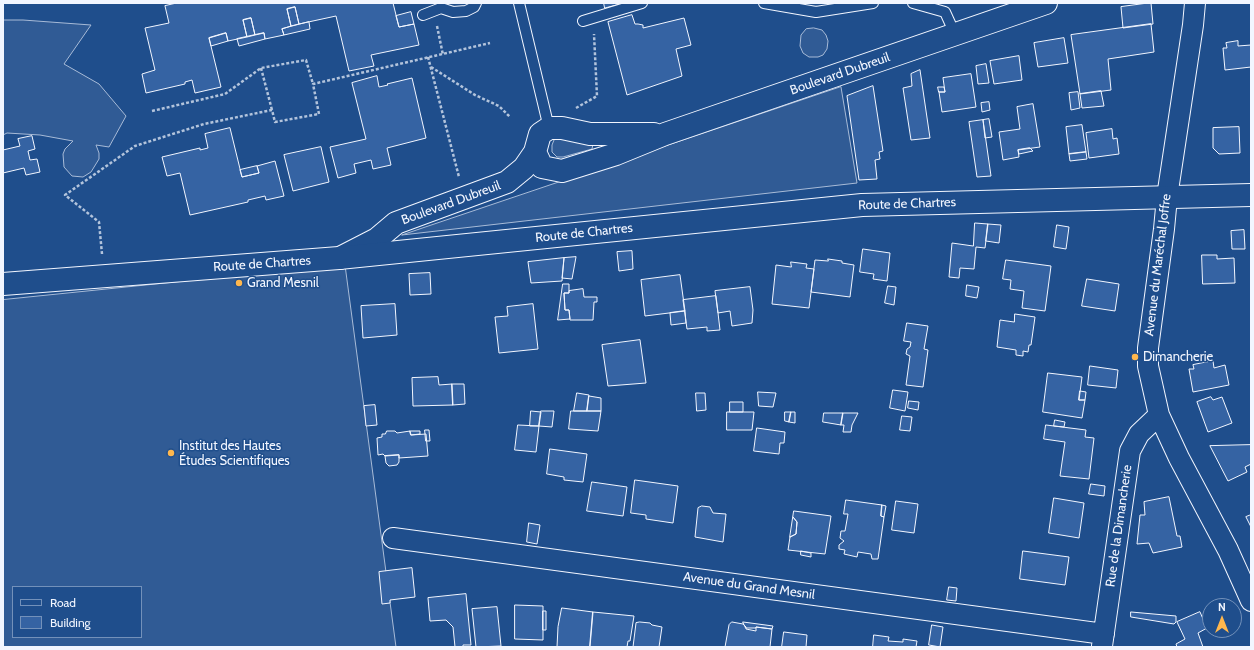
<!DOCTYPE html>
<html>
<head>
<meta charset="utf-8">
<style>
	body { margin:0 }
	#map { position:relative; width:1254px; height:650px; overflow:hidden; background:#1f4e8c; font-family:Cabin,sans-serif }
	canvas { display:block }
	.frame { position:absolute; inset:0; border:4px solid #f2f6ff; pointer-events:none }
	.legend { position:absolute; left:12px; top:586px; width:130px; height:52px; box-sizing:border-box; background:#1f4e8c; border:1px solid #7391ba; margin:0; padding:5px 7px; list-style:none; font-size:12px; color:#f2f6ff }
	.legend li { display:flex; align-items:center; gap:8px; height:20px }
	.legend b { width:20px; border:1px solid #7391ba }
	.north { position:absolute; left:1202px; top:598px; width:40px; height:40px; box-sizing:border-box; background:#1f4e8c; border:1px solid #7391ba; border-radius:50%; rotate:0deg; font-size:11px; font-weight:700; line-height:16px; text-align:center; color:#f2f6ff }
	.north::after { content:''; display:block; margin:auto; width:14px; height:18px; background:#ffb74d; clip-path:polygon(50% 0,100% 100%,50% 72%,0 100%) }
</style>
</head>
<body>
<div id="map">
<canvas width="1254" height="650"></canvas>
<div class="frame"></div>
<ul class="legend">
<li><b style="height:5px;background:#1f4e8c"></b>Road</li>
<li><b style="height:11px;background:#3563a3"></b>Building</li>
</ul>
<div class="north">N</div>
</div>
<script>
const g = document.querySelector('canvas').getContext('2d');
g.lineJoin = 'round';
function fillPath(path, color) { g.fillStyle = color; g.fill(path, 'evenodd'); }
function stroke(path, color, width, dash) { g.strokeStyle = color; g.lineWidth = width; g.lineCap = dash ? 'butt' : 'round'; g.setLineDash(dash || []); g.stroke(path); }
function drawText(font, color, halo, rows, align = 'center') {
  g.font = font + ' Cabin,sans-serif'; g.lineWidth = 3; g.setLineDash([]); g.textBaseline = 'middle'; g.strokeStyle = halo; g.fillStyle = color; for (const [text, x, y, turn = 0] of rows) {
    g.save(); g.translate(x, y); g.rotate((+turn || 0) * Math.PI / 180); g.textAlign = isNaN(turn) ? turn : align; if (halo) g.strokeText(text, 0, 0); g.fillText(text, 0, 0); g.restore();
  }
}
const built = new Path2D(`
	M3 20H23L91 25 64 64 99 84 126 116 109 147 96 145 99 153V159L91 172 83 177 72 176 64 167 63 154 65 149 73 141 40 135 7 133 3 135Z
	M814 28 822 30 826 35 828 41 827 49 823 55 818 57H809L803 53 800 46 801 35 806 29Z
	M841 87 857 183 402 235Z
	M562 139 593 144 592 149 563 157H557L552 152V145L554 140Z
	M345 265 396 647H3V300ZM13 587H141V637H13Z`);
fillPath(built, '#305b95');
stroke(built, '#a8bbd7', 1);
const building = new Path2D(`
	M177 3H393L399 27 414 24 419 45 371 55 374 66 349 71 336 16 299 24 295 7 287 9 291 26 282 29 284 35 265 39 264 33 255 35 251 18 243 20 247 37 228 41 226 33 209 38 221 87 195 93 192 80 185 82V84L146 93 142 74 155 70 145 28 169 23 165 6Z
	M604 3H624L605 8Z
	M1151 3 1153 24 1123 28 1121 7Z
	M295 7 299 24 291 26 287 9Z
	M411 12 414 24 399 27 396 16Z
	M632 15 635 24H638L643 25V28L684 18 691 45 676 49 682 76 627 95 608 22Z
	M251 18 255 35 247 37 243 20Z
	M309 22 310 29 284 35 282 29Z
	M1151 24 1154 52 1108 59 1111 90 1080 94 1071 35Z
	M226 33 228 41 211 46 209 38Z
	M264 33 265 39 239 46 237 39Z
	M1064 38 1068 63 1038 67 1034 43Z
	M1238 41V46L1251 45V67L1225 70 1223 48H1227L1226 43Z
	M1019 56 1022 80 994 84 990 61Z
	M986 64 989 83 978 84 976 66Z
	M920 70 930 138 911 140 903 88 912 86 911 74Z
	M971 74 976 107 942 112 939 92H945L943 78Z
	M377 76 379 87 388 85 387 84 412 78 426 138 387 148 391 165 373 169 371 160 354 164 356 173 338 178 330 147 366 139 352 83Z
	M873 86 883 151 879 152 880 159 875 160 877 179 859 180 847 96Z
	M938 87H944L945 92H939Z
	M1101 91 1104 106 1082 108 1080 94Z
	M1078 92 1080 108 1071 110 1069 93Z
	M989 102 990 110 982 112 981 103Z
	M1033 104 1040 147 1018 150 1019 157 1003 160 999 132 1020 129 1017 107Z
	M989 119 992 137 985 138 983 120Z
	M983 120 991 176 977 177 969 122Z
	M1082 125 1086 152 1069 154 1066 127Z
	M1239 127 1240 153 1219 154 1213 148V128Z
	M230 128 242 177 259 173 257 166 275 161 284 196 266 200 265 196 248 200V202L190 215 180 173 167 176 162 157 200 148V150L208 148 205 134Z
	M1112 129 1113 139 1117 138 1119 154 1089 158 1086 133Z
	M32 136 35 149 28 151 30 160 37 159 40 172 26 175 24 168 3 173V150L20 146 18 139Z
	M321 147 329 182 293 191 284 155Z
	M1030 148 1033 151 1019 154 1018 150Z
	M1086 152 1087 159 1070 161 1069 154Z
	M257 166 259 173 242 177 240 170Z
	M975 223 988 224 985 248 976 247 974 269 960 268 959 278 949 277 952 243 973 246Z
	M988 224 1001 225 999 243 986 241Z
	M1057 225 1069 227 1066 249 1054 247Z
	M1244 230 1245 249H1232L1231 231Z
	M863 249 890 253 887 281 873 279 874 274 860 272Z
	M632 251 633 269 619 271 617 252Z
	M1202 255H1217V259L1234 258 1235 283 1203 284Z
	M576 257 572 279 562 278 564 258Z
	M564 258 562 281 531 283 528 262Z
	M828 259 842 261V263L854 265 850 297 811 292 815 260 828 261Z
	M1006 260 1051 266 1045 311 1022 308 1024 291 1010 289 1011 280 1003 279Z
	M791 262 807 264 806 268 814 269 809 308 772 304 776 265 791 267Z
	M430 273 431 294 410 295 409 274Z
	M680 275 685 311 645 316 641 280Z
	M1087 279 1119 284 1115 311 1082 306Z
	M563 284H569V293H564L565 310H569L570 319 558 320Z
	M967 285 979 287 977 298 966 296Z
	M888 286 896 287 894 305 885 303Z
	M750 287 753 310 752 323 732 326 730 311 718 313 715 291Z
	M583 289 584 297H597V302H594L593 320H570L569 310H565L564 293H569V291Z
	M716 296 720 330 707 331V327L687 329 683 300Z
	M395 304 397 335 363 338 361 306Z
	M533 304 538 349 499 353 495 317 508 316 507 307Z
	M685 311 686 323 671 325 670 313Z
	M1015 314 1035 317 1031 345H1029L1028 352 1023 351V356L1016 355V350L997 347 1000 320 1014 322Z
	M907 323 928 326 924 349 928 350 923 387 906 385 910 356 906 354 907 349 910 347 911 342 904 341Z
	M640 340 646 383 608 386 602 345Z
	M1213 361 1214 368 1225 365 1229 385 1193 392 1189 369H1194L1193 365Z
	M1090 366 1118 370 1116 388 1088 385Z
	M1048 373 1082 377 1079 400H1085L1082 418 1043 412Z
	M438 377 439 385 452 384 453 405 413 406 412 378Z
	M452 384H464L465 404 453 405Z
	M893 390 908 392 905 411 890 408Z
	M1080 391 1086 392 1085 400H1079Z
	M758 392 776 393 773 407 759 406Z
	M577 393 589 395 587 411H574Z
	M696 393H705L706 410 697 411Z
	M589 396 601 398V411H587Z
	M1211 397 1213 400 1222 397 1232 423 1208 432 1197 402Z
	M909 401 919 402 918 410 908 408Z
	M730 402H743V412H730Z
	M375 405 377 425 366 426 364 406Z
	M531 411 541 412 539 426H530Z
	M541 411H554L552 427 539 426Z
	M571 411H601L598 431 569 429Z
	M727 412H754L752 430H727Z
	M785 412H791L789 422 785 421Z
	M791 412H795V423L789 422Z
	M824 413H843L841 425 823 422Z
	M843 413H858L852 425 851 432H843L844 425H841Z
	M902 416 912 417 910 431 900 430Z
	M1055 420 1065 422 1064 427 1054 426Z
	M518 425 539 426 536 452 515 450Z
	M1046 425 1086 430 1085 437 1094 438 1089 479 1060 476 1065 442 1044 439Z
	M757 428 785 432 784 443H780L779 454 754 451Z
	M425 430H429L430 441H426Z
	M387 431H395L397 433 410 431 411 435 426 434 428 456 399 458V455L385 456 383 454 378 455 377 438 382 437V434H385Z
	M410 431H420V434L411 435Z
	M1251 445V464L1245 467 1247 472 1228 481 1210 446Z
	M550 449 587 454 583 482 564 480V477L547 474Z
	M399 455V462L397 465 389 466 386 463 385 456Z
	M635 480 678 486 673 523 646 519V515L631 513Z
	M592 482 627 487 623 516 587 511Z
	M1091 484 1105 486 1104 496 1089 494Z
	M1169 497 1177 536H1180L1182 547 1153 553 1149 543 1137 544 1140 515H1145L1144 502Z
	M1054 498 1084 503 1079 538 1049 533Z
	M846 500 882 505 881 516 884 517 878 559H872L871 554 858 552 857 557 844 554 845 550 839 549V545L844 541 840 538 841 531H845L848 514H844Z
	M896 501 918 504 914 533 892 530Z
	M882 505 886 506 884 517 881 516Z
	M702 506 710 507 713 513 726 514 723 542 695 537 698 508Z
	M794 511 831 516 825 554 788 550 790 537 796 534 797 522 793 517Z
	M1251 515V527L1246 517Z
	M793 517 797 522 796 534 790 537Z
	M529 523 540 525 537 544 527 542Z
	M801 551 811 553V557L801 555Z
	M1023 551 1069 557 1065 585 1020 579Z
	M412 568 415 597 390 600V603L382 604 379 572Z
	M949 587 957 588 956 601 947 600Z
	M466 594 471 645H463V647H455L453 627 446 620 430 621 428 598Z
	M515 605 543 606V640L515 639Z
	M497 607 501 646 476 647 472 609Z
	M562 608 593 612 590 647H557L558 627Z
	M543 611H546V630H543Z
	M593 612 634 616 630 641H628L627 647H590Z
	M1131 612 1176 616V622L1174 624 1131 617Z
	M1200 612 1207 628 1198 633 1203 647H1177L1176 644 1185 639 1177 622Z
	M640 622 650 623 652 625 662 627 659 647H633L636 623Z
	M732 622 743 624 746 627V629L756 631V627L772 629 770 647H725L729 625Z
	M743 622 773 626 772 629 756 627V628H746Z
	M932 625 943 627 940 647 929 645Z
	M784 632 807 635 806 647H782Z
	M874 635 889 637 888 641 903 642V639L917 641 916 647H873Z`);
fillPath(building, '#3563a3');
stroke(building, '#f2f6ff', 1);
const service = new Path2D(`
	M519 3 549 128
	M764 3 816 12 873 3
	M913 3 945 12 955 34
	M423 15 441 8 453 12 466 11 474 7 476 3
	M583 21 642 3`);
const minor = new Path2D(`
	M1195 3 1193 25 1167 197 1164 229 1148 348V366L1159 415 1179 458 1228 550 1251 601
	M393 538 1104 634
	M1102 646 1130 451 1139 434 1159 415`);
const tertiary = new Path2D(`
	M535 152 542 167 562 171 616 154 665 134 1046 3
	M340 258 377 239 396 223 507 182 524 168 535 152 540 134 549 128H562L590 134H654`);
const secondary = new Path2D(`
	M3 284 339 258 862 205 1251 195`);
stroke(service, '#f2f6ff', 12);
stroke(minor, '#f2f6ff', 22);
stroke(tertiary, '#f2f6ff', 24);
stroke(secondary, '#f2f6ff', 24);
stroke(new Path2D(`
	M437 26 443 55
	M428 57 459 177
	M431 67 475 95 499 106 510 117
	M261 68 272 110
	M576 108 597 96 594 34
	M152 111 225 94 261 68 306 60 313 84
	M102 254 99 222 65 195 135 146 204 124 272 110 275 122 319 114 313 84 490 43`), '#b3c4dc', 2.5, [3, 2]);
stroke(service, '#1f4e8c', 10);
stroke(minor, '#1f4e8c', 20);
stroke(tertiary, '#1f4e8c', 22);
stroke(secondary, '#1f4e8c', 22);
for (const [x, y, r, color] of [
	[239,283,4,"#ffb74d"],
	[1135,357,4,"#ffb74d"],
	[171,453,4,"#ffb74d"]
]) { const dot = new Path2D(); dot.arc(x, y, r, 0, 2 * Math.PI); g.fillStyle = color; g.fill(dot); stroke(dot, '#1f4e8c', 1.5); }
drawText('13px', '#f2f6ff', '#1f4e8c', [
	["Boulevard Dubreuil",840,74,-19],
	["Boulevard Dubreuil",451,203,-20],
	["Route de Chartres",907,204,-2],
	["Route de Chartres",584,233,-6],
	["Route de Chartres",262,264,-4],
	["Avenue du Maréchal Joffre",1158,265,-83],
	["Rue de la Dimancherie",1119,526,-82],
	["Avenue du Grand Mesnil",749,586,8]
]);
drawText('13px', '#f2f6ff', '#1f4e8c', [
	["Grand Mesnil",247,283],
	["Dimancherie",1143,357],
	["Institut des Hautes",179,446],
	["Études Scientifiques",179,461]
], 'left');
</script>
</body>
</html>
